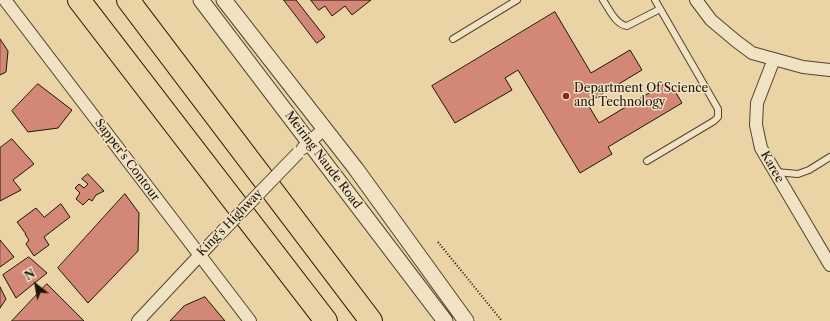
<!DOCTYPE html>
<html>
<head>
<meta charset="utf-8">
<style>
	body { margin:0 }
	#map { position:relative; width:830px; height:321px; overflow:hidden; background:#ead3a4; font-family:"Libre Caslon Text",serif }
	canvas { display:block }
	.north { position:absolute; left:16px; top:265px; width:40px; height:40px; -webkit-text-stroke:3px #f1e2c4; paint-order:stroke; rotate:329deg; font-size:11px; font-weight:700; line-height:16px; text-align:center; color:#1f1406 }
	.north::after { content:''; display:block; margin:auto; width:14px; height:18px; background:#1f1406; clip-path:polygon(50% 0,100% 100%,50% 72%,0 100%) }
</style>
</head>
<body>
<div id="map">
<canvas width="830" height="321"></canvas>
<div class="north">N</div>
</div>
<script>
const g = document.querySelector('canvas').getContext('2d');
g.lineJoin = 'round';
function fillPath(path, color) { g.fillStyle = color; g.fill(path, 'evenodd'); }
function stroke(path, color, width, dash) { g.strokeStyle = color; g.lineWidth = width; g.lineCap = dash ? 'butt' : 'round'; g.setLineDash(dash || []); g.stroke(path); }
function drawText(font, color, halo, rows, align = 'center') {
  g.font = font + ' "Libre Caslon Text",serif'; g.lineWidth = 3; g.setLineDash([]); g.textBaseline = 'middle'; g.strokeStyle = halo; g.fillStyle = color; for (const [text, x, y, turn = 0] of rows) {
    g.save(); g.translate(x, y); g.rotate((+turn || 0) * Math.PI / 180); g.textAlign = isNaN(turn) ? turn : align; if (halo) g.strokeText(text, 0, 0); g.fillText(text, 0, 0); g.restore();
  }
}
const building = new Path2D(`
	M284 0H296L325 37 317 43Z
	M311 0H371L352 15 345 6 332 16 325 6 319 10Z
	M555 12 591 73 630 50 642 70 587 103 599 123 669 81 682 103 608 147 612 154 580 173 518 70 505 78 512 90 455 123 432 86Z
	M0 39 8 51 6 72 0 75Z
	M38 84 72 110 58 128 28 132 12 111Z
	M12 139 34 164 13 180 21 190 0 201V148Z
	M88 174 104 191 96 195 92 201 89 199 83 205 76 199 80 193 75 188 79 184 84 188 88 184 82 179Z
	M125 194 139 213 138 251 88 303 58 268Z
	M61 204 70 217 44 237 49 245 34 256 26 244 29 240 25 234H26L17 222 36 208 44 217Z
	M0 240 14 257 0 267Z
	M29 257 47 273 16 298 3 275Z
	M47 284 84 321H12Z
	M0 287 6 299 0 308Z
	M205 297 225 321H170L184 306Z`);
fillPath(building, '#d38777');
stroke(building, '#1f1406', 1);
const service = new Path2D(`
	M603 0C609 9 616 25 627 26L660 9
	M453 39 517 0
	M647 161 714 121 718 117V109L655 0
	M776 172 798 174 809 170 830 157`);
const minor = new Path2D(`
	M5 0 250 321
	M696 0 711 20 736 41 752 53 803 67 830 70
	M774 59 757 103 756 125 761 148 830 265
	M303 148 325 128
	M138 321 213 241`);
const tertiary = new Path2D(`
	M201 0 445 321
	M224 0 356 169 466 321`);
const motorway = new Path2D(`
	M79 0 326 321
	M128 0 371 321`);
stroke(service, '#52442e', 8);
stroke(minor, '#52442e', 14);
stroke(tertiary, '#52442e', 17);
stroke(motorway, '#1f1406', 24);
stroke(new Path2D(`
	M438 242 502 321`), '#1f1406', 2, [1, 2]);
stroke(service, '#f1e2c4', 6);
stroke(minor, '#f1e2c4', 12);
stroke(tertiary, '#f1e2c4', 15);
stroke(motorway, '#ead3a4', 22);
const minorBridge = new Path2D(`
	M213 241 298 153`);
stroke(minorBridge, '#52442e', 14, []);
stroke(minorBridge, '#f1e2c4', 12);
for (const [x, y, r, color] of [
	[566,96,4,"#8f2418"]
]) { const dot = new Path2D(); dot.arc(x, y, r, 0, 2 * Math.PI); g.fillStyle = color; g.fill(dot); stroke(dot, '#f1e2c4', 1.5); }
drawText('12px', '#1f1406', '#f1e2c4', [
	["Department Of Science",574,89],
	["and Technology",574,103]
], 'left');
drawText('12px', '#1f1406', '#f1e2c4', [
	["Sapper's Contour",127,160,53],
	["Meiring Naude Road",323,160,53],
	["Karee",772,167,60],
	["King's Highway",230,223,-46]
]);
</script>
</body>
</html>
